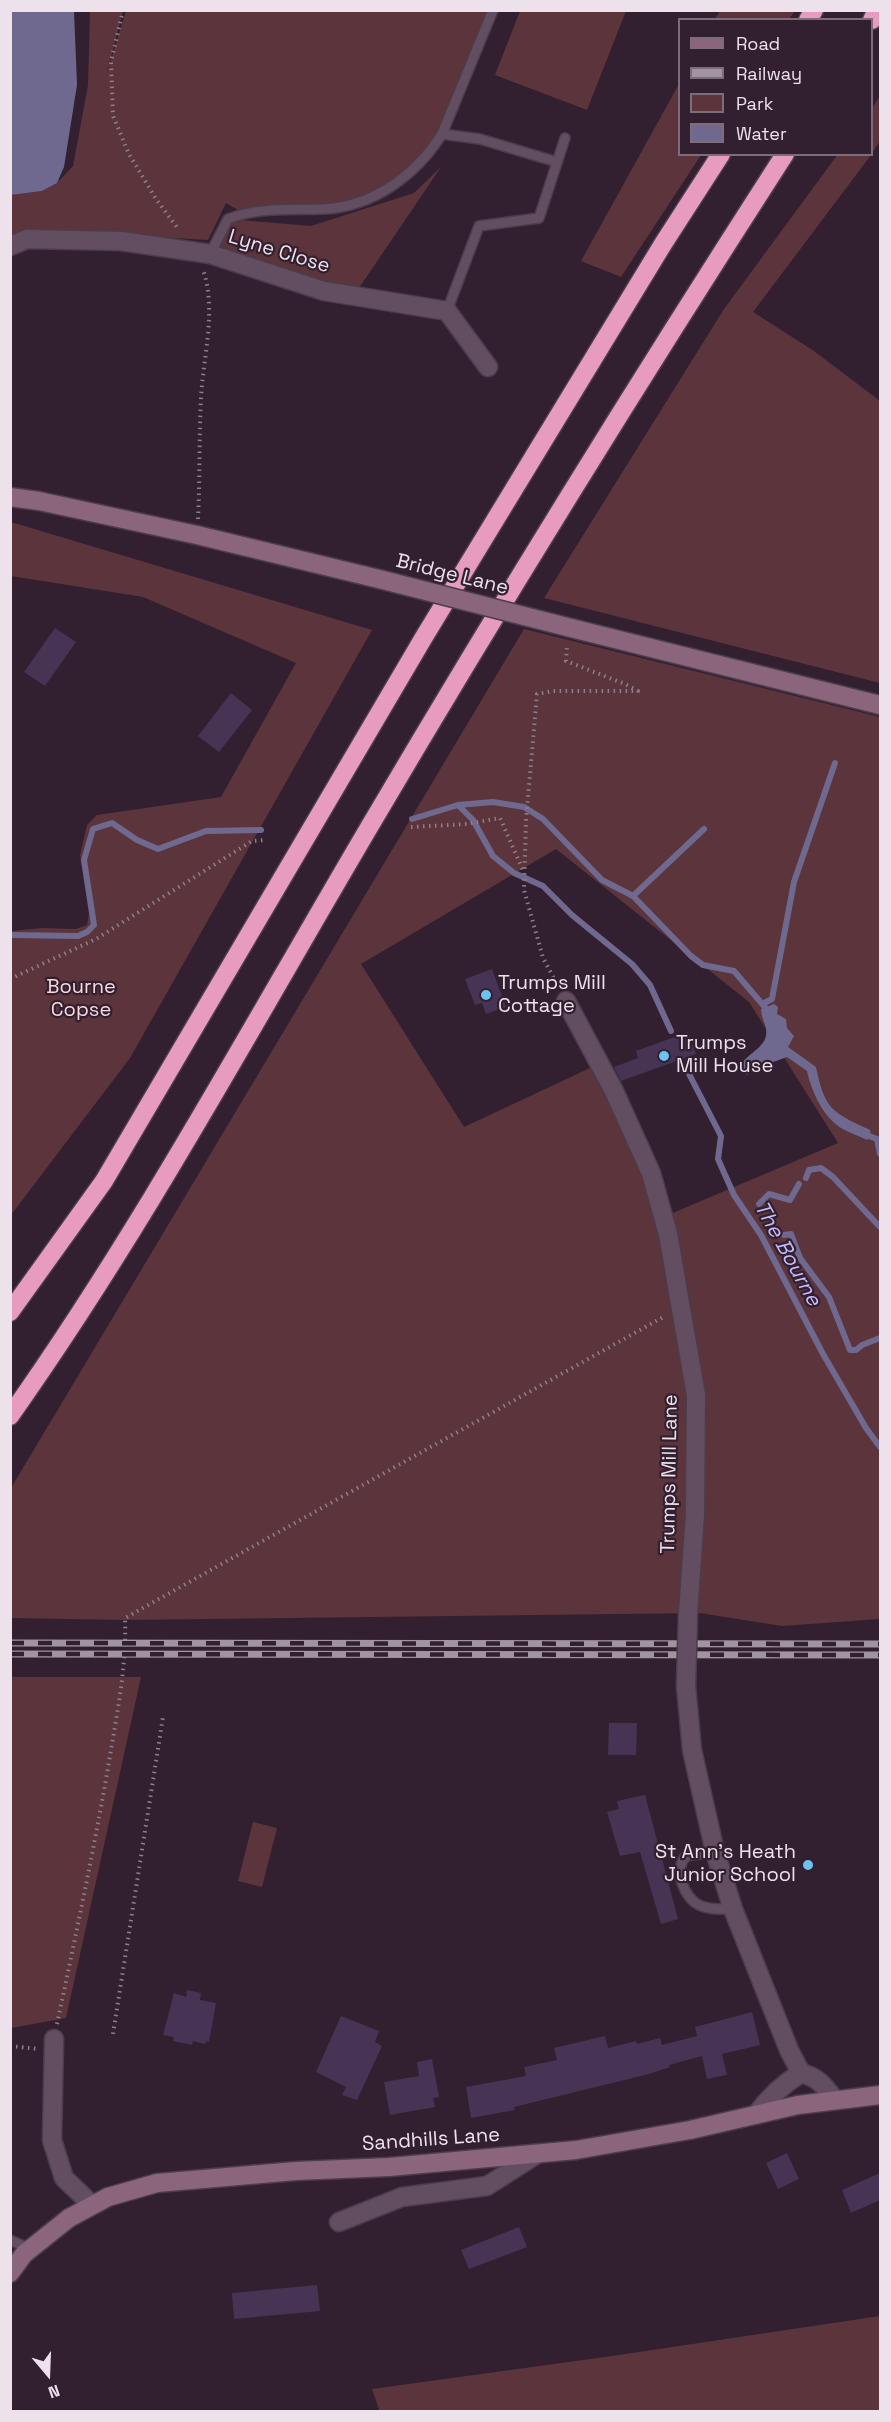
<!DOCTYPE html>
<html>
<head>
<meta charset="utf-8">
<style>
	body { margin:0 }
	#map { position:relative; width:891px; height:2422px; overflow:hidden; background:#322030; font-family:"Space Grotesk",sans-serif }
	canvas { display:block }
	.frame { position:absolute; inset:0; border:12px solid #ede1eb; pointer-events:none }
	.legend { position:absolute; left:678px; top:18px; width:195px; height:138px; box-sizing:border-box; background:#322030; border:2px solid #7d6d7b; margin:0; padding:8px 10px; list-style:none; font-size:18px; color:#ede1eb }
	.legend li { display:flex; align-items:center; gap:12px; height:30px }
	.legend b { width:30px; border:2px solid #7d6d7b }
	.north { position:absolute; left:18px; top:2344px; width:60px; height:60px; -webkit-text-stroke:4px #322030; paint-order:stroke; rotate:161deg; font-size:16px; font-weight:700; line-height:24px; text-align:center; color:#ede1eb }
	.north::after { content:''; display:block; margin:auto; width:21px; height:27px; background:#ede1eb; clip-path:polygon(50% 0,100% 100%,50% 72%,0 100%) }
</style>
</head>
<body>
<div id="map">
<canvas width="891" height="2422"></canvas>
<div class="frame"></div>
<ul class="legend">
<li><b style="height:8px;background:#8a657c"></b>Road</li>
<li><b style="height:8px;background:#a1939f"></b>Railway</li>
<li><b style="height:16px;background:#5c343b"></b>Park</li>
<li><b style="height:16px;background:#6f6990"></b>Water</li>
</ul>
<div class="north">N</div>
</div>
<script>
const g = document.querySelector('canvas').getContext('2d');
g.lineJoin = 'round';
function fillPath(path, color) { g.fillStyle = color; g.fill(path, 'evenodd'); }
function stroke(path, color, width, dash) { g.strokeStyle = color; g.lineWidth = width; g.lineCap = dash ? 'butt' : 'round'; g.setLineDash(dash || []); g.stroke(path); }
function drawText(font, color, halo, rows, align = 'center') {
  g.font = font + ' "Space Grotesk",sans-serif'; g.lineWidth = 4.5; g.setLineDash([]); g.textBaseline = 'middle'; g.strokeStyle = halo; g.fillStyle = color; for (const [text, x, y, turn = 0] of rows) {
    g.save(); g.translate(x, y); g.rotate((+turn || 0) * Math.PI / 180); g.textAlign = isNaN(turn) ? turn : align; if (halo) g.strokeText(text, 0, 0); g.fillText(text, 0, 0); g.restore();
  }
}
fillPath(new Path2D(`
	M90 11H123L106 76 126 11H493L442 134 408 173 356 202 243 213 226 203 208 240 36 230 11 246V195L42 191 57 183 73 166 88 85Z
	M520 11H626L587 110 495 75Z
	M720 11V10L795 11 789 19H715Z
	M679 84 680 154 701 155 621 277 581 261Z
	M880 96V141L872 153V108Z
	M838 154 871 155 753 312 814 351 880 401V683L544 598 724 309Z
	M441 167 357 291 214 246 228 219 311 226 414 193Z
	M11 522 372 630 130 1058 11 1215V931L42 928 76 929 87 925 89 914 80 855 87 825 97 815 221 797 296 663 143 597 11 576Z
	M524 629 880 717V1619L782 1626 700 1613 125 1620 11 1618V1488ZM556 849 749 1002 838 1143 668 1215 590 1068 464 1127 361 964Z
	M11 1677H141L66 2018 11 2028Z
	M253 1822 277 1828 262 1887 238 1881Z
	M880 2316V2411L380 2412 372 2389 612 2356Z`), '#5c343b');
fillPath(new Path2D(`
	M10 11H74L77 85 64 167 57 183 42 191 11 195Z
	M774 1004 778 1007 777 1014 786 1019 787 1028 794 1036 788 1047 816 1067C825 1110 832 1112 870 1130L871 1135 867 1140C858 1135 845 1132 837 1125 821 1113 811 1089 807 1071L787 1057 754 1069 747 1075 741 1065C748 1052 769 1047 766 1029 765 1022 761 1017 761 1009Z`), '#6f6990');
stroke(new Path2D(`
	M458 805 473 820 493 856 514 873 543 886 572 915 632 964 650 985 671 1031
	M412 819 458 805 493 802 524 807 543 819 602 880 633 896 691 956 703 965 734 971 769 1012
	M633 896 704 829
	M10 935 78 936 87 932 94 925 84 860 93 829 112 823 137 840 158 849 206 831 261 830
	M762 1004 772 999 794 882 835 763
	M687 1070 721 1136 718 1159 734 1195 761 1235 823 1354 866 1428 880 1447
	M864 1134 877 1139 880 1154
	M806 1178 809 1170 821 1168 833 1177 880 1227
	M759 1204 769 1194 790 1200 799 1184
	M784 1235 791 1234 800 1258 829 1297 850 1350H856L862 1345 880 1338`), '#6f6990', 6);
fillPath(new Path2D(`
	M55 628 76 642 45 686 24 672Z
	M231 693 252 710 219 752 198 736Z
	M492 969 506 1007 486 1014 482 1003 475 1005 465 979Z
	M688 1032 696 1054 621 1081 614 1067 638 1058 636 1051Z
	M609 1723H637L636 1755H608Z
	M645 1795 678 1919 661 1924 640 1852 620 1856 607 1812 619 1809 617 1801Z
	M187 1990 201 1993 200 2000 216 2003 209 2042 206 2041 205 2044 193 2041 192 2045 173 2041 174 2037 163 2035 174 1993 186 1997Z
	M752 2012 760 2045 722 2054 727 2075 707 2079 702 2056 669 2065 670 2067 649 2074 514 2107 515 2110 471 2118 466 2087 526 2076 524 2067 557 2060 554 2048 605 2036 608 2048 636 2041 637 2044 660 2038 662 2045 697 2036 695 2027Z
	M341 2016 379 2031 375 2042 382 2046 357 2100 342 2095 346 2087 316 2072Z
	M432 2059 439 2097 433 2098 435 2107 390 2115 384 2082 419 2076 417 2062Z
	M787 2153 799 2179 778 2189 766 2163Z
	M880 2173V2200L851 2213 842 2190Z
	M519 2227 527 2247 469 2269 461 2250Z
	M317 2285 320 2311 234 2319 232 2293Z`), '#473354');
const lane = new Path2D(`
	M442 134 480 139 557 162
	M210 254 228 219C258 207 291 210 323 209 373 207 416 175 442 134L493 10
	M447 311 479 226 539 218 565 138
	M715 1852 686 1856C673 1869 684 1898 699 1905 709 1910 722 1909 733 1909
	M10 2240 30 2249`);
const street = new Path2D(`
	M10 246 27 239 121 241 210 254 324 291 447 311 488 367
	M566 1001 614 1091 651 1173 668 1234 696 1395 695 1515 688 1613
	M686 1686 692 1750 715 1852 733 1909 789 2050 801 2073
	M54 2039 52 2140 64 2178 91 2204
	M756 2115C769 2097 783 2084 801 2073 817 2077 824 2085 834 2099
	M339 2222 402 2197 487 2186 537 2154`);
const secondary = new Path2D(`
	M10 497 39 501 197 535 379 579
	M579 630 880 705
	M10 2273 24 2254 69 2218 108 2197 157 2183 296 2171 389 2167 576 2150 690 2130 798 2105 880 2095`);
const highway = new Path2D(`
	M808 20 814 10
	M872 20 877 10
	M10 1312 104 1181 424 637 663 244 721 154
	M10 1416C145 1225 255 1020 374 819 506 595 644 373 785 154`);
stroke(lane, '#4c3d4b', 12);
stroke(street, '#4c3d4b', 21);
stroke(secondary, '#4c3d4b', 21);
stroke(highway, '#4c3d4b', 21);
stroke(new Path2D(`
	M123 10 111 62 113 116 129 154 156 199 179 230
	M198 519C200 479 199 439 201 398 203 359 217 308 203 270
	M411 827 467 824 500 818 523 870
	M10 979 96 939 252 841 265 840
	M559 988 543 958 524 890 526 821 537 694 553 691H638L625 684 566 661 567 645
	M57 2024C75 1939 93 1854 108 1768 116 1718 127 1668 125 1618L665 1316
	M113 2034 163 1717
	M10 2046 38 2049`), '#8e7f8c', 4, [1.5, 4.5]);
stroke(lane, '#624e60', 9);
stroke(street, '#624e60', 18);
stroke(secondary, '#8a657c', 18);
stroke(highway, '#e79bbf', 18);
const rail = new Path2D(`
	M10 1643 880 1644
	M10 1654 880 1655`);
stroke(rail, '#a1939f', 7);
stroke(rail, '#322030', 4.5, [14]);
const streetBridge = new Path2D(`
	M686 1686 688 1613`);
const secondaryBridge = new Path2D(`
	M379 579 579 630`);
stroke(streetBridge, '#4c3d4b', 21, []);
stroke(secondaryBridge, '#4c3d4b', 21, []);
stroke(streetBridge, '#624e60', 18);
stroke(secondaryBridge, '#8a657c', 18);
for (const [x, y, r, color] of [
	[486,995,6,"#6ac3f1"],
	[664,1056,6,"#6ac3f1"],
	[808,1865,6,"#6ac3f1"]
]) { const dot = new Path2D(); dot.arc(x, y, r, 0, 2 * Math.PI); g.fillStyle = color; g.fill(dot); stroke(dot, '#322030', 2); }
drawText('20px', '#ede1eb', '#322030', [
	["Lyne Close",279,252,17],
	["Bridge Lane",452,575,14],
	["Trumps Mill Lane",670,1474,-89],
	["Sandhills Lane",431,2140,-4]
]);
drawText('20px', '#ede1eb', '#322030', [
	["Trumps Mill",498,984],
	["Cottage",498,1007],
	["Trumps",676,1044],
	["Mill House",676,1067],
	["St Ann's Heath",796,1853,"right"],
	["Junior School",796,1876,"right"]
], 'left');
drawText('20px', '#f8d8dc', '#322030', [
	["Bourne",81,988],
	["Copse",81,1011]
]);
drawText('italic 21px', '#c4bafc', '#322030', [
	["The Bourne",787,1254,61]
]);
</script>
</body>
</html>
